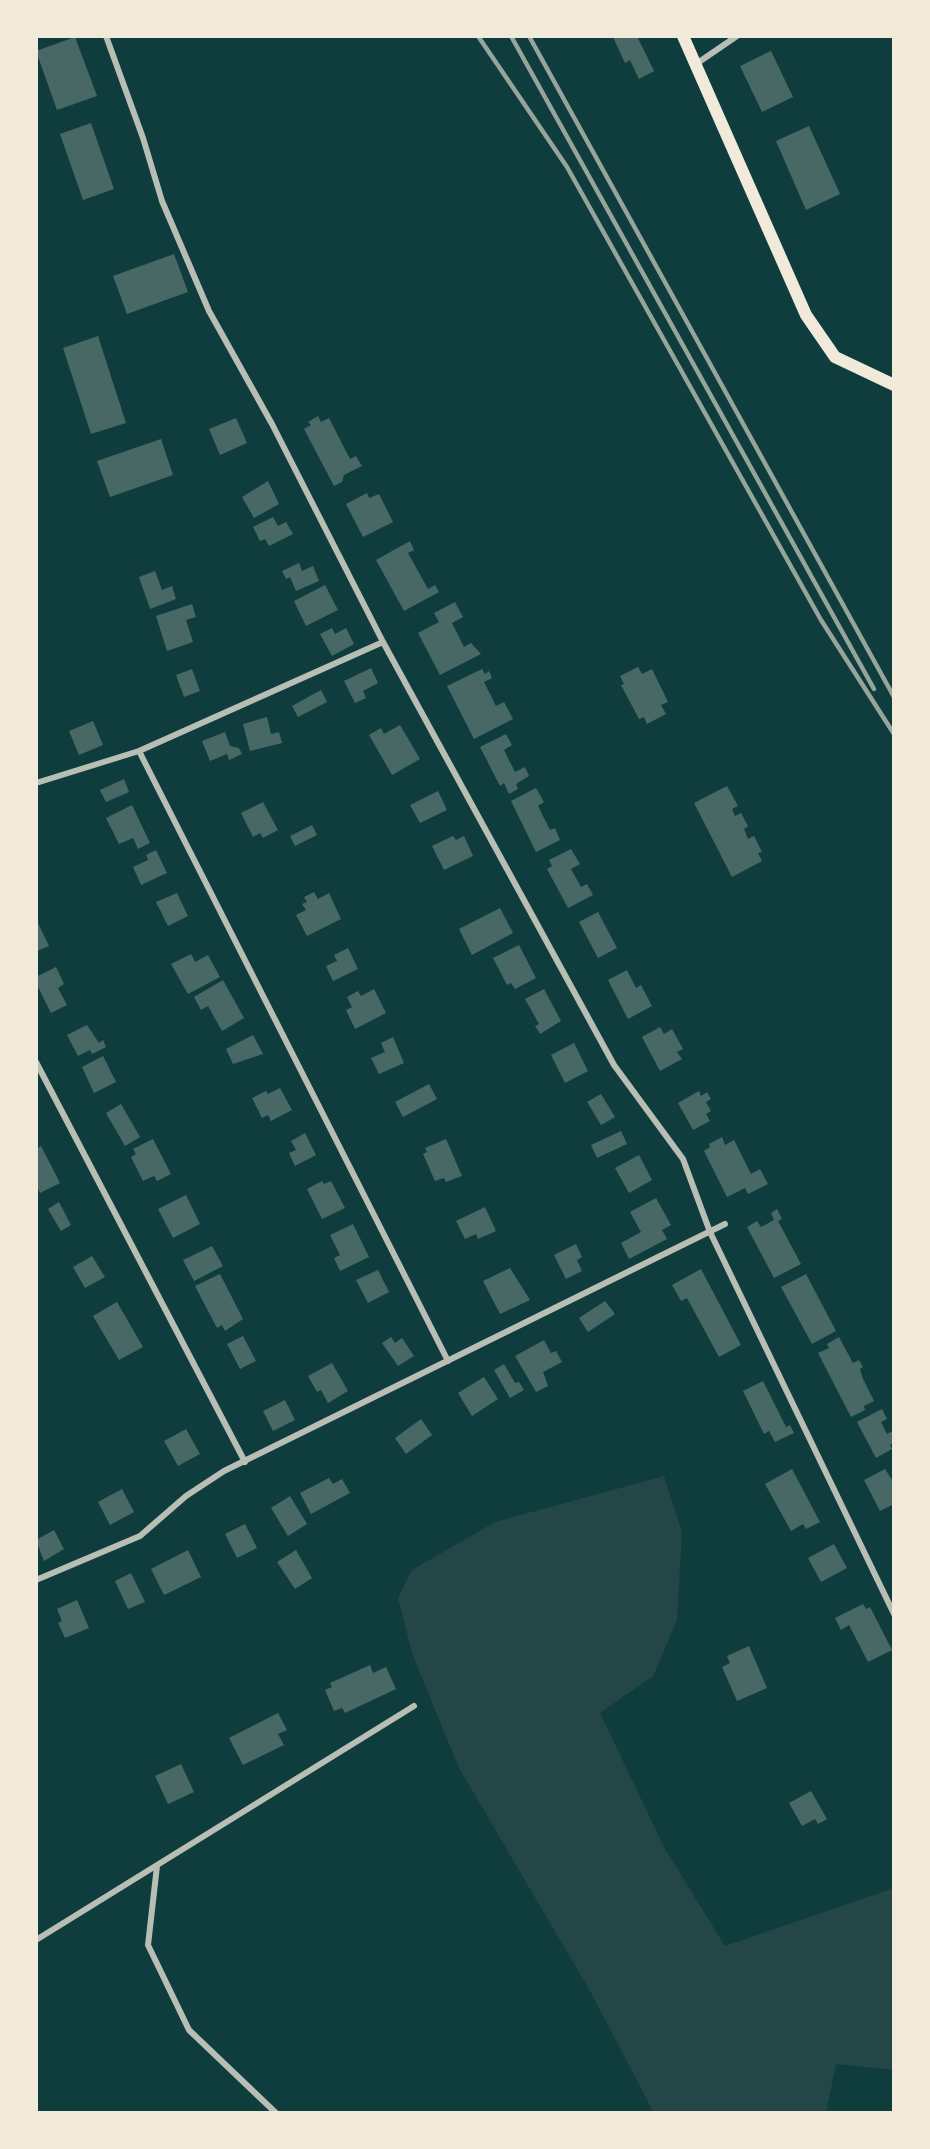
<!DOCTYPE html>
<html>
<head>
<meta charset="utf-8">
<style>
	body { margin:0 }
	#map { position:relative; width:930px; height:2149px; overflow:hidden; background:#0f3d3e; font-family:Helvetica,sans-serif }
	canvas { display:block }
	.frame { position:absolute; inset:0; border:38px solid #f1e9da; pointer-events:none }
</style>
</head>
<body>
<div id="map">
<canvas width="930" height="2149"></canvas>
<div class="frame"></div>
</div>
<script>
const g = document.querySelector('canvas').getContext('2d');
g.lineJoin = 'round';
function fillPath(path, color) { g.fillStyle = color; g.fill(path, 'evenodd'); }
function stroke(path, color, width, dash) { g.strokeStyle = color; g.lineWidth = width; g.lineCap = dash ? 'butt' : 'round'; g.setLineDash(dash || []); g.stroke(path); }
fillPath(new Path2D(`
	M664 1476 682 1532 677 1620 653 1676 600 1713 665 1849 725 1946 894 1888V2070L836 2064 826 2113H654L590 1991 459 1768 413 1656 398 1598 412 1570 495 1522Z`), '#244646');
fillPath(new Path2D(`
	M637 36 654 71 639 79 630 60 625 63 613 37Z
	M75 37 97 96 57 110 36 51Z
	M771 51 793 97 762 112 740 66Z
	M91 123 114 189 83 200 60 134Z
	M809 126 840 194 806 210 776 141Z
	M174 254 188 292 127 314 113 276Z
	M98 336 126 423 91 434 63 348Z
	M318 416 321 422 329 418 350 459 356 456 362 466 344 475 342 482 334 486 304 429 311 425 308 422Z
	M236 418 247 443 220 455 209 429Z
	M161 439 173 475 110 497 97 461Z
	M268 481 279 504 254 518 242 497Z
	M367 493 369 498 379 494 393 522 363 537 346 504Z
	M273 517 278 526 286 522 293 534 269 546 265 539 260 541 253 527Z
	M410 541 414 550 408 553 428 589 435 585 439 592 404 611 376 560Z
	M299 563 302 571 313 566 319 581 296 591 290 577 286 579 282 571Z
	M155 571 162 590 172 586 176 599 150 609 139 577Z
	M325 585 338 610 306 626 294 601Z
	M455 602 463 617 452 623 464 647 471 643 481 654 440 675 418 633 439 622 434 613Z
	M192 604 196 617 186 620 193 642 167 651 156 616Z
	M332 628 335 634 346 628 354 644 332 656 320 634Z
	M638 667 642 674 652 669 668 702 661 705 666 714 647 724 644 717 639 719 621 685 624 684 620 676Z
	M371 668 378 683 363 691 366 698 355 703 344 681Z
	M192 669 200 691 184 697 176 675Z
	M482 669 485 674 489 671 492 678 484 682 496 706 504 702 513 719 474 739 447 686Z
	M321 690 327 702 298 717 292 706Z
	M267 717 271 734 279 732 282 743 250 751 243 724Z
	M93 721 103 745 79 755 69 731Z
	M400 725 420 759 392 775 369 735 381 728 384 734Z
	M225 732 230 746 239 748 242 754 229 760 227 754 210 761 202 741Z
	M506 734 512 745 504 750 515 772 525 767 529 776 516 784 518 789 509 794 504 783 500 786 480 747Z
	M124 779 129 792 106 802 100 790Z
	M727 786 738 806 732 809 735 816 741 813 748 826 744 829 748 839 754 836 762 852 758 853 762 861 732 877 694 803Z
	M536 788 544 802 538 806 550 830 555 828 560 840 536 852 511 801Z
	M438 791 447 810 420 823 410 805Z
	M263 802 278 830 263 838 260 833 253 837 241 813Z
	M132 805 150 843 138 849 133 838 119 844 106 818Z
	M312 825 317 835 295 846 290 836Z
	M453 836 456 840 464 836 473 856 444 870 432 846Z
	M571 849 580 864 571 869 581 887 587 884 593 895 568 908 547 869 552 866 549 860Z
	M156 850 167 873 141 885 133 867 148 860 146 855Z
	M314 892 318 899 329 893 341 919 307 936 296 915 306 910 302 904 307 902 304 897Z
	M177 893 188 916 168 926 156 902Z
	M500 908 513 933 472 955 459 929Z
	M598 912 617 948 598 958 579 922Z
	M36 919 49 946 37 951 36 949Z
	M519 945 536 978 515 989 511 983 507 985 493 958Z
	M348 948 358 969 333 981 326 966 337 961 334 955Z
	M191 954 195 962 208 955 220 977 188 994 171 964Z
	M56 967 64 984 58 988 67 1005 51 1013 36 983V977Z
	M627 970 636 988 641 985 652 1006 628 1019 608 980Z
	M223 980 244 1018 222 1031 208 1006 201 1010 194 997Z
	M374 989 386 1013 355 1029 346 1010 352 1007 347 997 358 991 361 996Z
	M544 989 561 1021 540 1034 535 1026 539 1024 525 999Z
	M87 1025 99 1043 103 1040 106 1047 92 1054 90 1050 78 1056 67 1035Z
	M660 1027 664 1034 672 1029 683 1049 677 1052 682 1059 660 1071 642 1037Z
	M253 1035 263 1054 233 1064 226 1049Z
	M393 1037 404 1063 379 1074 371 1058 385 1052 381 1043Z
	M574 1043 588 1071 565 1083 551 1055Z
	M103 1056 116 1082 94 1093 82 1067Z
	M429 1084 437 1099 403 1117 395 1102Z
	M280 1088 292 1110 271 1121 268 1115 262 1118 252 1098 266 1091 268 1094Z
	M699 1091 701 1096 707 1092 711 1099 706 1102 711 1111 706 1114 710 1121 693 1130 678 1103Z
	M601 1094 615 1117 601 1125 587 1102Z
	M121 1104 140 1137 125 1146 106 1113Z
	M621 1131 627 1144 597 1158 591 1145Z
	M305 1133 316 1155 295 1166 289 1153 296 1150 291 1141Z
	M722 1137 725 1145 734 1140 751 1174 760 1169 768 1184 748 1194 745 1188 727 1197 704 1151 710 1147 709 1144Z
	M153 1139 171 1174 157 1181 154 1176 143 1181 131 1157 136 1154 133 1149Z
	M446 1139 462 1176 446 1182 444 1178 435 1181 423 1154 427 1152 425 1148Z
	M41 1146 60 1183 40 1193 36 1185V1149Z
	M639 1155 652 1180 629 1193 615 1168Z
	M322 1181 324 1184 331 1181 345 1208 322 1219 307 1189Z
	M186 1195 200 1224 173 1238 158 1209Z
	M656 1198 671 1225 662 1230 667 1239 629 1259 621 1243 641 1232 630 1212Z
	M59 1202 71 1225 61 1231 48 1209Z
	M485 1207 496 1231 478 1239 476 1234 465 1239 456 1221Z
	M777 1209 782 1219 778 1221 801 1264 774 1278 747 1227 757 1221 761 1227 774 1220 771 1213Z
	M353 1224 369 1257 340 1271 334 1258 340 1255 330 1235Z
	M576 1244 582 1257 577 1260 582 1271 566 1279 554 1255Z
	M212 1246 223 1266 194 1281 183 1260Z
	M92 1256 105 1277 85 1288 73 1267Z
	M510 1268 530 1300 500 1314 483 1281Z
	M701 1269 741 1345 719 1357 687 1298 681 1301 672 1285Z
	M378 1270 389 1292 368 1303 356 1280Z
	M220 1274 243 1319 225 1331 222 1325 217 1328 195 1286Z
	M806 1274 836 1331 812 1344 781 1287Z
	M605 1301 615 1314 588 1332 579 1318Z
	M117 1302 143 1347 119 1360 93 1316Z
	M243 1336 256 1361 240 1369 227 1344Z
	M391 1337 395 1343 402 1338 414 1356 398 1366 382 1343Z
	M839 1337 853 1363 859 1360 863 1367 860 1369 863 1379 874 1401 864 1406 865 1410 851 1417 818 1353 829 1348 827 1344Z
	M544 1340 551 1353 556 1351 562 1362 543 1372 548 1386 536 1392 515 1356Z
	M332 1363 348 1391 328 1403 321 1390 317 1392 308 1376Z
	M504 1364 515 1383 519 1382 524 1390 510 1398 494 1370Z
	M484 1377 498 1399 472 1416 458 1393Z
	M763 1381 786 1427 790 1425 794 1433 775 1442 769 1431 764 1434 743 1391Z
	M285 1400 295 1420 273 1431 263 1411Z
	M882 1409 887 1419 881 1422 887 1434 894 1430V1442L890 1445 892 1449 876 1458 857 1422Z
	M421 1419 432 1435 406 1454 395 1438Z
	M186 1429 200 1454 178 1466 164 1441Z
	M792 1469 820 1522 806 1529 803 1524 791 1531 765 1484Z
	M885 1469 894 1483V1504L880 1511 864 1480Z
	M329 1478 333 1484 342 1479 350 1493 311 1514 300 1493Z
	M122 1489 134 1512 110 1525 98 1502Z
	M290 1496 307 1524 288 1536 271 1508Z
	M245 1524 257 1548 237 1558 225 1534Z
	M54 1530 64 1549 44 1561 36 1540Z
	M834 1544 847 1568 821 1582 808 1558Z
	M188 1550 201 1577 164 1595 151 1569Z
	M296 1550 312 1578 295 1589 277 1562Z
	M131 1573 145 1602 128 1609 115 1581Z
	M77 1600 89 1628 65 1638 58 1623 62 1621 57 1609Z
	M863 1604 866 1609 870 1607 892 1650 868 1662 849 1625 841 1630 835 1618Z
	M749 1646 767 1688 737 1701 722 1667 730 1663 727 1656Z
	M370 1665 373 1673 386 1667 396 1689 345 1713 342 1708 334 1711 325 1690 332 1687 330 1683Z
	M278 1713 287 1730 278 1734 284 1745 243 1765 229 1738Z
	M181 1764 194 1792 168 1804 155 1776Z
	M811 1791 827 1819 818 1824 815 1819 802 1826 789 1803Z`), '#486865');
stroke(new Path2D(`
	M106 36 143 138 162 201 209 311 272 424 383 642 614 1065 683 1159 710 1232 894 1614
	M696 64 737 36
	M139 751 448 1361
	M36 783 139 751 383 642
	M36 1062 245 1462
	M36 1580 140 1536 186 1496 224 1471 725 1224
	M157 1866 148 1945 189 2030 276 2113
	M36 1940 414 1706`), '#b8beb3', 6);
stroke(new Path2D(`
	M683 36 806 315 835 357 894 385`), '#f1e9da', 12);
stroke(new Path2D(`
	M478 36 567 167 821 620 894 734
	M511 36 874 689
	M529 36 894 697`), '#97a49c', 4.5);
</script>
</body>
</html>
